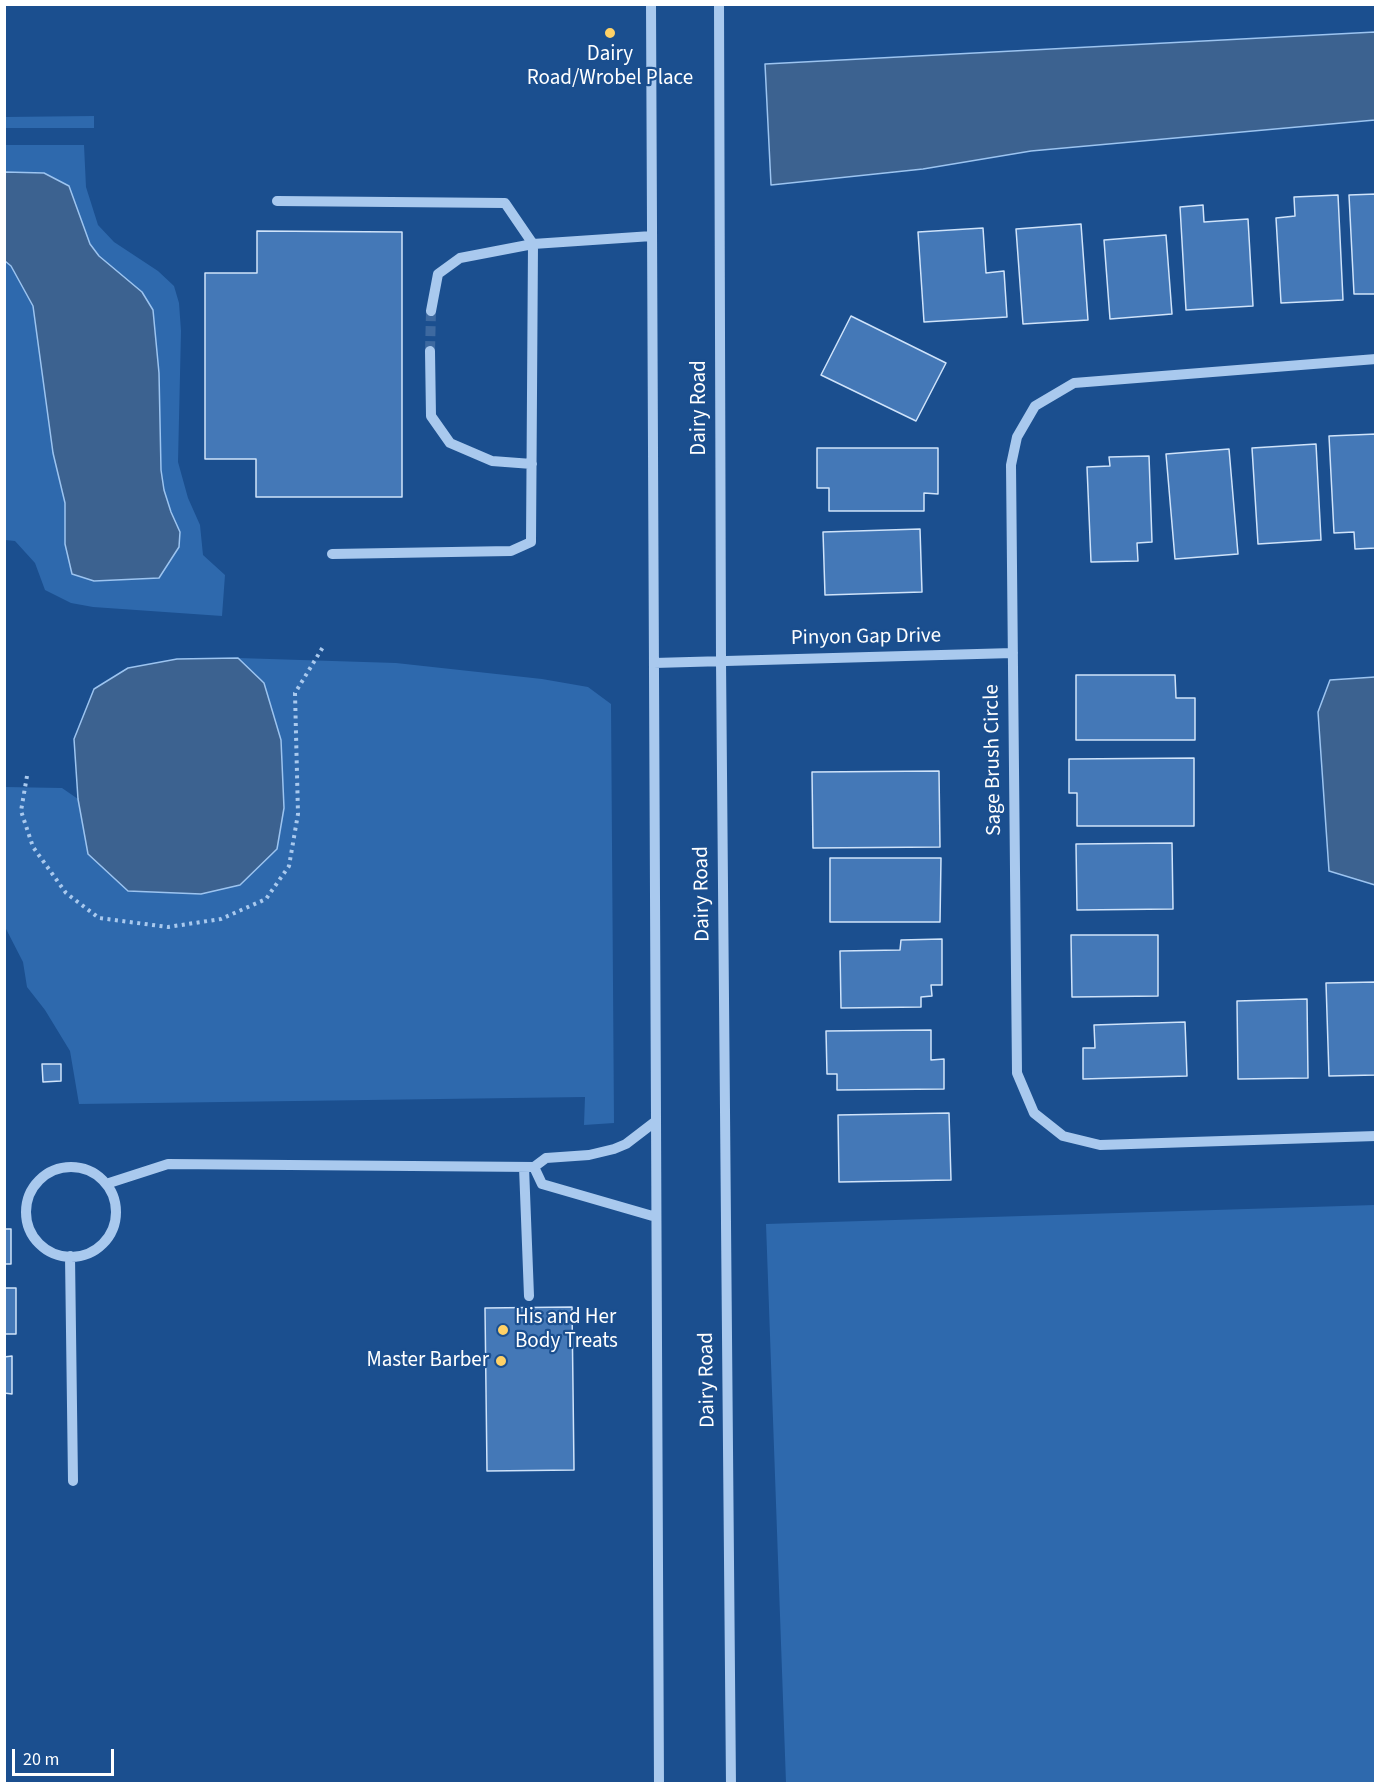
<!DOCTYPE html>
<html>
<head>
<meta charset="utf-8">
<style>
	body { margin:0 }
	#map { position:relative; width:1380px; height:1788px; overflow:hidden; background:#1b4f8f; font-family:"Source Sans 3",sans-serif }
	canvas { display:block }
	.frame { position:absolute; inset:0; border:6px solid #fff; pointer-events:none }
	.scale { position:absolute; left:12px; top:1749px; width:102px; height:27px; box-sizing:border-box; border:3px solid #fff; border-top:0; padding-left:8px; font-size:18px; line-height:21px; white-space:nowrap; color:#fff; -webkit-text-stroke:4px #1b4f8f; paint-order:stroke }
</style>
</head>
<body>
<div id="map">
<canvas width="1380" height="1788"></canvas>
<div class="frame"></div>
<div class="scale">20 m</div>
</div>
<script>
const g = document.querySelector('canvas').getContext('2d');
g.lineJoin = 'round';
function fillPath(path, color) { g.fillStyle = color; g.fill(path, 'evenodd'); }
function stroke(path, color, width, dash) { g.strokeStyle = color; g.lineWidth = width; g.lineCap = dash ? 'butt' : 'round'; g.setLineDash(dash || []); g.stroke(path); }
function drawText(font, color, halo, rows, align = 'center') {
  g.font = font + ' "Source Sans 3",sans-serif'; g.lineWidth = 4.5; g.setLineDash([]); g.textBaseline = 'middle'; g.strokeStyle = halo; g.fillStyle = color; for (const [text, x, y, turn = 0] of rows) {
    g.save(); g.translate(x, y); g.rotate((+turn || 0) * Math.PI / 180); g.textAlign = isNaN(turn) ? turn : align; if (halo) g.strokeText(text, 0, 0); g.fillText(text, 0, 0); g.restore();
  }
}
fillPath(new Path2D(`
	M94 116V128H5V117Z
	M4 145H84L86 187 98 225 114 242 158 271 174 286 179 303 181 331 178 462 188 498 200 525 203 555 225 575 222 616 93 607 71 603 45 590 35 563 15 541 5 540Z
	M238 658 396 663 542 679 588 687 611 704 614 1123 584 1125 585 1097 79 1104 70 1051 45 1010 27 987 23 962 5 927V787L62 788 78 799 88 854 264 683Z
	M1375 1205V1783H786L766 1224Z`), '#2e69ad');
const water = new Path2D(`
	M1375 32V120L1031 151 923 169 771 185 765 64Z
	M5 172 44 173 69 186 90 244 99 256 142 292 153 310 159 373 161 470 164 490 171 512 180 532 179 547 159 578 94 581 72 574 65 544V503L53 453 33 306 11 266 5 261Z
	M238 658 264 683 281 740 284 808 277 849 240 885 201 894 128 891 88 854 78 799 74 739 94 689 128 668 177 659Z
	M1375 677H1376L1375 885 1329 871 1318 712 1330 680Z`);
fillPath(water, '#3c6290');
stroke(water, '#9cc4f0', 1.5);
const building = new Path2D(`
	M1376 194V294H1354L1349 195Z
	M1338 195 1343 300 1281 303 1276 218 1295 216 1294 197Z
	M1203 205 1204 222 1248 219 1253 306 1186 310 1180 207Z
	M1081 224 1088 320 1023 324 1016 229Z
	M983 228 986 273 1004 271 1007 317 924 322 918 232Z
	M257 231 402 232V497H256V459H205V273H257Z
	M1166 235 1172 314 1110 319 1104 240Z
	M851 316 946 363 916 421 821 375Z
	M1376 434V548L1355 549 1354 532 1334 533 1329 436Z
	M1316 444 1321 540 1258 544 1252 448Z
	M817 448H938V494L924 493V511H829V488H817Z
	M1229 449 1238 554 1175 559 1166 454Z
	M1149 456 1152 542 1137 543 1138 561 1091 562 1087 467 1110 466 1109 457Z
	M920 529 922 592 825 595 823 532Z
	M1076 675H1175L1176 698H1195V740H1076Z
	M1194 758V826H1077V793H1069V759Z
	M939 771 940 847 813 848 812 772Z
	M1172 843 1173 909 1077 910 1076 844Z
	M830 858H941L940 922H830Z
	M1071 935H1158V996L1072 997Z
	M942 939V985H931L932 996 921 997V1007L841 1008 840 951 900 950 901 940Z
	M1376 982V1075L1329 1076 1326 983Z
	M1307 999 1308 1078 1238 1079 1237 1001Z
	M1185 1022 1187 1076 1083 1079V1048H1095L1094 1025Z
	M931 1030V1060L944 1059V1089L837 1090V1074H827L826 1031Z
	M42 1064H61V1081L43 1082Z
	M949 1113 951 1180 839 1182 838 1115Z
	M4 1229H11V1264H4Z
	M4 1288H16V1334H4Z
	M572 1307 574 1470 487 1471 485 1308Z
	M12 1356V1394L4 1393V1357Z`);
fillPath(building, '#4478b7');
stroke(building, '#cfe3fa', 1.5);
stroke(new Path2D(`
	M430 351 431 311`), '#3d69a0', 10, [10, 5]);
stroke(new Path2D(`
	M27 776 21 811 33 847 66 893 99 918 168 927 221 919 266 899 289 866 298 814 295 693 323 647`), '#a9c9ee', 4, [3, 4.5]);
stroke(new Path2D(`
	M651 4 659 1784
	M719 4 721 661 731 1784
	M277 201 505 203 533 244 531 542 511 551 332 554
	M431 311 438 274 460 258 533 244 652 236
	M430 351 431 416 450 443 492 461 532 464
	M1376 359 1074 383 1035 406 1017 437 1011 465 1017 1073 1034 1113 1063 1136 1100 1145 1376 1136
	M654 663 1013 653
	M656 1121 626 1144 614 1149 589 1155 546 1158 534 1167 542 1184 656 1217
	M524 1167 529 1296
	M26 1212a45 45 0 1 1 90 0a45 45 0 1 1-90 0Z
	M106 1184 168 1164 534 1167
	M70 1256 73 1481`), '#a9c9ee', 10);
for (const [x, y, r, color] of [
	[610,33,6,"#ffd166"],
	[503,1330,6,"#ffd166"],
	[501,1361,6,"#ffd166"]
]) { const dot = new Path2D(); dot.arc(x, y, r, 0, 2 * Math.PI); g.fillStyle = color; g.fill(dot); stroke(dot, '#1b4f8f', 2); }
drawText('21px', '#fff', '#1b4f8f', [
	["Dairy",610,55],
	["Road/Wrobel Place",610,79],
	["His and Her",515,1318,"left"],
	["Body Treats",515,1342,"left"],
	["Master Barber",489,1361,"right"]
]);
drawText('21px', '#fff', '#1b4f8f', [
	["Dairy Road",700,408,-90],
	["Pinyon Gap Drive",866,638,-1],
	["Sage Brush Circle",994,760,-91],
	["Dairy Road",703,894,-91],
	["Dairy Road",708,1380,-91]
]);
</script>
</body>
</html>
